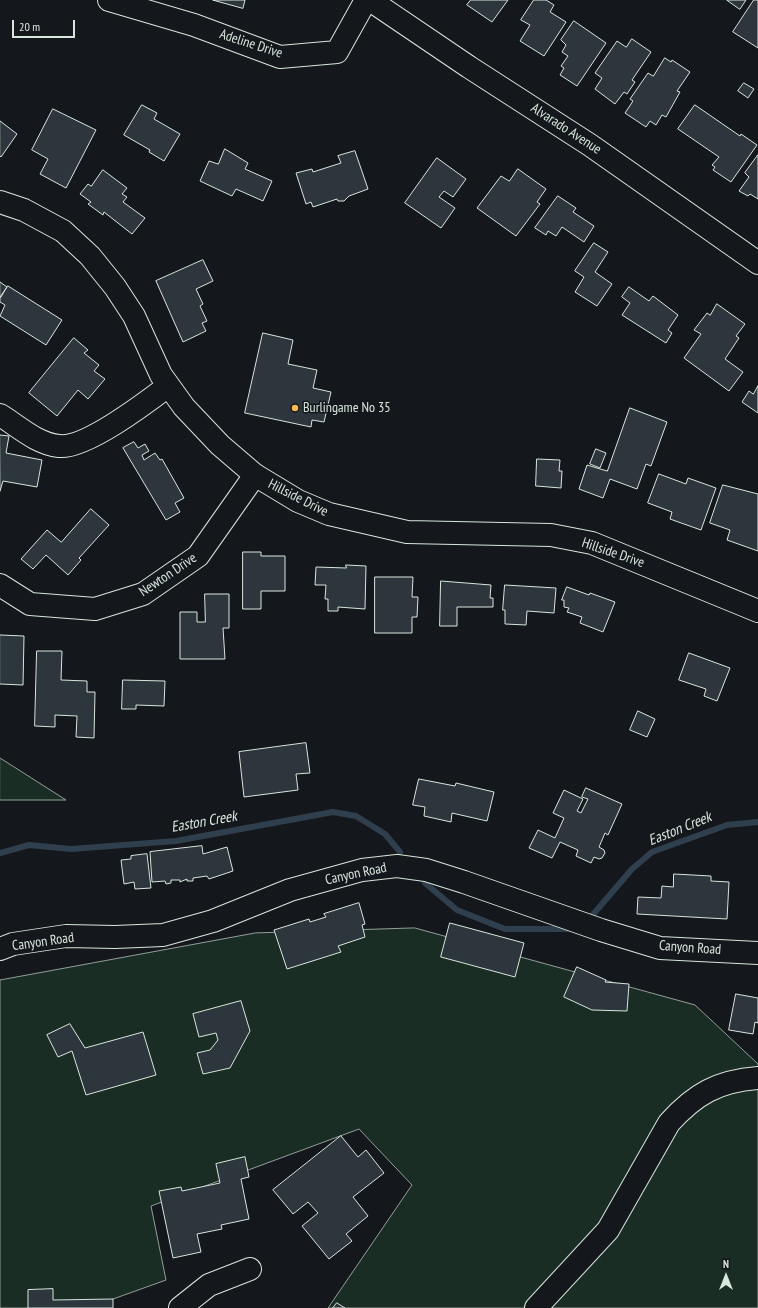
<!DOCTYPE html>
<html>
<head>
<meta charset="utf-8">
<style>
	body { margin:0 }
	#map { position:relative; width:758px; height:1308px; overflow:hidden; background:#14181c; font-family:"PT Sans Narrow",sans-serif }
	canvas { display:block }
	.north { position:absolute; left:706px; top:1256px; width:40px; height:40px; -webkit-text-stroke:3px #14181c; paint-order:stroke; rotate:0deg; font-size:11px; font-weight:700; line-height:16px; text-align:center; color:#d8e6dc }
	.north::after { content:''; display:block; margin:auto; width:14px; height:18px; background:#d8e6dc; clip-path:polygon(50% 0,100% 100%,50% 72%,0 100%) }
	.scale { position:absolute; left:12px; top:20px; width:63px; height:18px; box-sizing:border-box; border:2px solid #d8e6dc; border-top:0; padding-left:5px; font-size:12px; line-height:14px; white-space:nowrap; color:#d8e6dc; -webkit-text-stroke:3px #14181c; paint-order:stroke }
</style>
</head>
<body>
<div id="map">
<canvas width="758" height="1308"></canvas>
<div class="north">N</div>
<div class="scale">20 m</div>
</div>
<script>
const g = document.querySelector('canvas').getContext('2d');
g.lineJoin = 'round';
function fillPath(path, color) { g.fillStyle = color; g.fill(path, 'evenodd'); }
function stroke(path, color, width, dash) { g.strokeStyle = color; g.lineWidth = width; g.lineCap = dash ? 'butt' : 'round'; g.setLineDash(dash || []); g.stroke(path); }
function drawText(font, color, halo, rows, align = 'center') {
  g.font = font + ' "PT Sans Narrow",sans-serif'; g.lineWidth = 3; g.setLineDash([]); g.textBaseline = 'middle'; g.strokeStyle = halo; g.fillStyle = color; for (const [text, x, y, turn = 0] of rows) {
    g.save(); g.translate(x, y); g.rotate((+turn || 0) * Math.PI / 180); g.textAlign = isNaN(turn) ? turn : align; if (halo) g.strokeText(text, 0, 0); g.fillText(text, 0, 0); g.restore();
  }
}
const green = new Path2D(`
	M0 758 66 800H0Z
	M415 928 695 1005 758 1064V1308H328L412 1185 359 1129 151 1206 166 1280 88 1308H0V980L255 933Z`);
fillPath(green, '#1a2d24');
stroke(green, '#939e99', 1);
stroke(new Path2D(`
	M0 853 29 845 71 849 176 841 333 812 356 816 385 834 400 852
	M425 883 457 910 505 929H568
	M590 918 632 869 652 852 727 825 758 822`), '#2f3f4d', 6);
const building = new Path2D(`
	M213 0H245L243 8Z
	M471 0H508L492 22 467 5Z
	M534 0H546L554 5 550 12 566 22 544 56 520 41 530 25 521 20Z
	M727 0H746L740 9Z
	M754 0H758V48L733 32Z
	M574 21 606 43 577 86 560 75 564 68 561 66 568 56 562 52 566 45 561 40Z
	M632 39 651 52 632 80 635 82 627 94 624 92 615 104 595 89 602 78 595 73 617 41 626 47Z
	M665 58 671 62 672 60 690 72 677 91 680 92 666 117 662 115 656 125 650 121 646 127 625 113 633 101 630 99 648 73 653 76Z
	M744 83 754 89 748 98 738 91Z
	M142 105 157 113 154 119 180 134 164 161 149 152 150 150 124 135Z
	M695 105 740 136 741 134 757 145 731 182 713 170 715 167 712 165 719 157 678 129Z
	M53 109 96 130 66 188 40 174 48 159 32 150Z
	M0 121 17 134 1 157 0 156Z
	M225 149 248 163 245 169 272 181 263 201 236 189 232 196 200 181 209 161 218 164Z
	M355 151 368 189 349 196 344 201H338L337 199 313 207 311 202 306 204 296 173 312 169 313 172 341 163 338 156Z
	M758 155V199L750 194 748 196 739 191 749 177 745 173Z
	M437 158 466 179 453 197 444 191 439 197 455 208 441 228 405 203Z
	M518 169 546 189 537 202 540 204 516 236 477 208 501 176 509 181Z
	M103 170 127 188 122 194 127 197 123 202 145 218 132 234 104 212 103 215 88 204 91 202 80 194 88 184 91 186Z
	M558 196 576 208 573 212 594 226 584 242 562 227 556 236 548 231 546 235 535 228Z
	M594 243 608 252 595 272 612 284 597 306 575 292 584 277 575 271Z
	M203 260 213 281 196 289 203 304 200 306 207 321 202 323 206 331 183 342 156 281Z
	M0 282 7 287 0 297Z
	M8 286 62 320 46 345 0 316 5 305 0 302V299Z
	M629 287 649 301 653 296 678 315 668 330 672 333 666 343 622 315 630 303 622 297Z
	M717 304 745 324 736 336 739 338 725 359 743 372 729 391 684 358 701 334 694 330 707 313 710 315Z
	M263 333 293 340 288 364 317 370 313 388 331 392 324 422 312 420 311 427 245 413Z
	M74 338 88 350 84 353 99 365 94 371 105 379 88 399 78 390 57 416 29 393Z
	M758 386V413L742 402 749 391 753 394Z
	M630 408 667 422 651 466 646 464 637 489 610 479 603 498 579 489 587 465 607 471Z
	M0 435 9 436 6 453 42 460 37 487 3 481 0 491Z
	M134 442 138 448 145 444 149 451 142 455 144 460 155 453 160 460 162 459 184 498 175 503 180 512 166 520 123 448Z
	M596 449 606 453 600 468 590 464Z
	M537 459 560 460 559 471H562L561 488 536 486Z
	M659 474 686 484 688 478 716 488 701 530 670 519 672 512 648 503Z
	M723 485 758 494V551L727 540 730 530 710 523Z
	M91 509 109 525 79 558 81 560 68 575 46 555 33 569 21 559 47 530 61 542Z
	M243 552H261V556H285V591H261V609H243Z
	M346 565 366 566 365 609 338 607V611H328V599H325L326 585H315L316 567 346 568Z
	M375 577H413L412 597H418L417 617H412V633H375Z
	M441 581 491 585 490 598H493V607H457V626H440Z
	M505 585 556 588 554 613 527 611 526 625 505 624V610H503Z
	M567 587 589 595 590 593 615 602 603 632 580 623 582 617 567 612 569 608 564 607V600H562Z
	M205 594H229V628H223L225 659H180V612H197V622H205Z
	M0 635 24 636 23 685 0 684Z
	M37 651H62L61 680 87 681V692H95L94 738 76 737 77 716 55 715V727L35 726Z
	M689 653 730 668 717 701 704 696 706 689 679 680Z
	M123 680 165 681 164 706 136 705V709H122Z
	M638 711 655 719 647 737 630 730Z
	M306 743 310 773 296 774 298 790 244 797 239 752Z
	M419 779 455 786 456 783 494 792 487 821 452 813 451 822 424 816 425 807 413 805Z
	M586 788 622 804 608 835 605 833 599 847 604 850 605 853 602 858 599 859 594 857 591 863 576 856 578 850 560 842 552 858 529 848 538 830 555 838 564 818 553 813 564 790 583 799 577 811 581 813 588 799 582 797Z
	M202 846 203 854 227 847 233 871 209 879 207 876 193 878V881H187V879L180 882V880H171V883L166 884 165 881 152 882 150 852Z
	M147 854 151 888 135 889 134 882 124 884 121 860 131 859V856Z
	M674 874 711 876V881L729 882 727 919 637 914 638 897 661 898 662 886 673 887Z
	M359 903 365 924 362 925 365 937 338 946 341 952 287 969 274 930 309 919 310 922 326 917 324 914Z
	M450 923 524 943 515 977 441 957Z
	M577 967 606 980 605 982 629 984 627 1011 592 1010 564 997Z
	M736 994 758 998V1023L755 1022 753 1034 729 1030Z
	M241 1001 250 1031 230 1068 203 1074 197 1053 210 1050 218 1040 216 1033 199 1037 193 1014Z
	M70 1024 85 1048 143 1032 156 1075 86 1095 72 1051 58 1057 47 1035Z
	M341 1136 358 1157 366 1150 384 1173 353 1197 368 1216 346 1234 352 1241 329 1259 302 1226 318 1213 308 1202 293 1214 273 1190Z
	M245 1157 249 1177 241 1179 249 1219 221 1225 222 1229 197 1234 201 1252 173 1258 159 1191 181 1187 182 1191 220 1183 216 1164Z
	M53 1289V1300L113 1299V1308H28V1290Z
	M337 1303 345 1308H333Z`);
fillPath(building, '#2c363c');
stroke(building, '#d8e6dc', 1);
const minor = new Path2D(`
	M109 0 194 25 280 57 337 52 366 0
	M370 0 469 67 590 145 758 263
	M0 415C18 426 37 444 59 446 85 449 147 402 168 386
	M0 585 30 604 95 609 143 594 198 556 255 475
	M0 949 13 944 66 936 115 937 163 935 213 921 290 890 362 870 397 866 426 870 464 882 601 930 660 948 758 953
	M180 1308 209 1285 250 1269
	M536 1308 608 1230 669 1123C695 1094 718 1081 758 1078`);
const major = new Path2D(`
	M0 202 24 210 63 231 90 256 115 287 134 316 161 375 184 407 220 445 255 475 298 501 329 514 407 532 551 535 592 543 758 611`);
stroke(minor, '#d8e6dc', 24);
stroke(major, '#d8e6dc', 24);
stroke(minor, '#14181c', 22);
stroke(major, '#14181c', 22);
for (const [x, y, r, color] of [
	[295,408,4,"#ffb74d"]
]) { const dot = new Path2D(); dot.arc(x, y, r, 0, 2 * Math.PI); g.fillStyle = color; g.fill(dot); stroke(dot, '#14181c', 1.5); }
drawText('14px', '#d8e6dc', '#14181c', [
	["Adeline Drive",251,44,18],
	["Alvarado Avenue",566,129,33],
	["Hillside Drive",298,498,27],
	["Hillside Drive",613,553,19],
	["Newton Drive",168,575,-34],
	["Canyon Road",356,874,-12],
	["Canyon Road",43,942,-8],
	["Canyon Road",690,948,4]
]);
drawText('14px', '#d8e6dc', '#14181c', [
	["Burlingame No 35",303,408]
], 'left');
drawText('italic 15px', '#d8e6dc', '#14181c', [
	["Easton Creek",204,822,-10],
	["Easton Creek",680,829,-22]
]);
</script>
</body>
</html>
